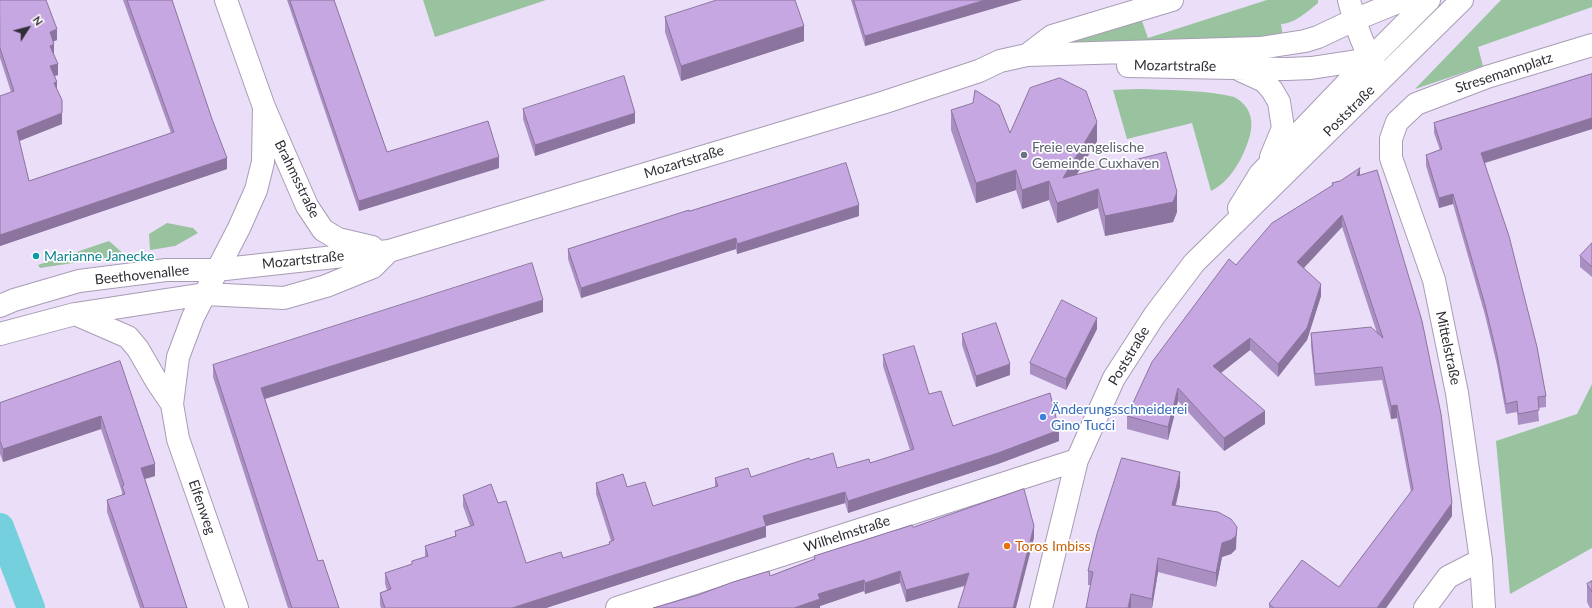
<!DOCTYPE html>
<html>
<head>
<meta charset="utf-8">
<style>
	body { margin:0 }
	#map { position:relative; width:1592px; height:608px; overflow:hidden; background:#eadef8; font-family:Lato,sans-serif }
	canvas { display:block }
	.north { position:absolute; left:8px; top:8px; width:40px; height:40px; -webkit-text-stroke:3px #fff; paint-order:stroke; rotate:54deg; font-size:11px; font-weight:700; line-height:16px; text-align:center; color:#312d36 }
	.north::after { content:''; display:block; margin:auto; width:14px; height:18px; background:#312d36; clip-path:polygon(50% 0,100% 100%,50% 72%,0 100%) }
</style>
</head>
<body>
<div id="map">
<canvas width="1592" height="608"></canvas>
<div class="north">N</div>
</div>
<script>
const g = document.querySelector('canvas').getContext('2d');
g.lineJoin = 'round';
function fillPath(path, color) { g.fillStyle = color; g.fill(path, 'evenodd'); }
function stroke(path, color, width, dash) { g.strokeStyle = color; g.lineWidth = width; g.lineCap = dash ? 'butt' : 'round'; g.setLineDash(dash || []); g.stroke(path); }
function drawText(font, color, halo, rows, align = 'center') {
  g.font = font + ' Lato,sans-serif'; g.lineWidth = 3.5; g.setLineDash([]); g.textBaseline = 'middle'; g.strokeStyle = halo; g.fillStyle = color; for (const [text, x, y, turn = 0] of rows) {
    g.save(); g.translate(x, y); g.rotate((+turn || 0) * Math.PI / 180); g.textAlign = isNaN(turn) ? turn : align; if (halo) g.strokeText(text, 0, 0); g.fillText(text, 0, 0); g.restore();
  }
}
fillPath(new Path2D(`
	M423 0H546L435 37Z
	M1267 0H1318V3C1308 11 1294 24 1281 24L1283 37 1161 42H1063L1141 18 1148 38Z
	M1501 0H1592V7L1478 47 1483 66 1415 89Z
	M1139 89C1168 90 1196 90 1225 95 1228 96 1233 96 1236 98 1255 110 1254 128 1246 147 1240 163 1228 183 1211 191L1192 123 1127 139 1113 90Z
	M167 223 193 228 198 233 175 246 150 250 149 234Z
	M109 241 125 255 40 268 38 265Z
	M1592 384V548L1510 594 1496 441 1577 414Z`), '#98c39e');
stroke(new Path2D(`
	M0 527 31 608`), '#75d0de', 28);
const minor = new Path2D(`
	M226 0 264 107 307 206 323 230 338 239 372 247
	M1349 0C1355 24 1364 49 1377 70
	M1027 55 1052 36 1172 0
	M1128 66 1287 69 1311 68 1370 59
	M1240 70 1264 81 1272 90 1279 102 1283 128 1271 157
	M1239 208 1260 174 1370 59 1429 0
	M0 306 14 300 79 281 166 270H216L389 251 882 103 979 71 1000 61 1027 55 1260 48 1305 41 1318 37 1354 20 1403 0
	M75 314 128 337 138 349 157 382 172 404
	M0 334 75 314 205 294 284 298 326 286 373 267 389 251
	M237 608 178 439 172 404 178 357 193 317 239 228 256 190 263 162 264 107
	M617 608 1077 460
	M1041 608 1077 460 1114 378 1154 316 1194 263 1462 0
	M1425 608 1448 577 1481 560
	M1484 608 1481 560 1457 393 1434 280 1391 158V139L1397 122 1416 104 1487 77 1592 45`);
stroke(minor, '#a89db5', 24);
stroke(minor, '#fff', 22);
fillPath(new Path2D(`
	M0 0 57 40 53 41 54 55 58 75 55 76 57 90 62 124 19 141 29 181 171 133 123 0H172L227 169 0 246 11 92 0 58Z
	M287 0H334L387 152 499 168 359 211Z
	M851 0H1022L865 46Z
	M665 17 804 41 681 81 665 32Z
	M1592 74V129L1485 163 1546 396V407L1538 408 1539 421 1518 425 1517 412 1506 414 1497 365 1485 315 1453 204 1439 208 1426 166V155L1440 150 1434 133V123Z
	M523 109 635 123 535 156 523 119Z
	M951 110 1010 133 1097 141 1077 174 1177 212 1173 222 1105 236 1098 208 1057 223 1049 200 1022 209 1016 190 976 203 951 130Z
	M1360 175 1452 516 1386 608H1269V604L1339 587 1411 492 1397 418 1391 419 1382 380 1315 386 1311 346V333H1377L1342 227 1304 268 1321 296 1307 340 1278 377 1250 350 1221 373 1265 424 1224 451 1178 401 1168 440 1127 429V416L1236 265 1332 185V183Z
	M689 211 859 216 737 254 736 249 581 298 568 259V249Z
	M1592 243V277L1580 267V256Z
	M543 312 265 399 318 561 339 608H288L213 377V365Z
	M1097 329 1066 390 1030 374V363Z
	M962 334 1010 375 976 387 962 345Z
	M883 355 929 394 953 426 1059 441 998 464 848 513 845 503 766 526V537L546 608H381L380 604V593L387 590 385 584V573L412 564V561L425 557V546L455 536V531L470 526 463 506V495L498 503 526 563 563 558 609 545V542L611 541 596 494V483L627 487 653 506 715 487V478L751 477 810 460 837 468 870 463 910 450 883 366Z
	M120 361 155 476 145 479 187 608H140L107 512V500L122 495V492L101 429 3 462 0 454V403Z
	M1180 486 1176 505 1236 549 1231 554 1222 557 1216 587 1158 572 1152 608H1086L1091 585H1088V571Z
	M913 527 1034 538 965 586 906 602 900 583 865 594 864 591 820 606V608L770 576 814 559V556Z
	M1592 581V608H1590L1587 602V584Z`), '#aa90c2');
fillPath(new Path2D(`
	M985 0H1022L865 46V36Z
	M804 26V41L681 81V66Z
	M57 29V40L50 43V32Z
	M54 44V55L50 56V46Z
	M58 64V75L50 77V66Z
	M57 82V92L54 83Z
	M62 113V124L17 142V131Z
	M635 113V123L535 156V145Z
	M1592 118V129L1481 164V153Z
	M1097 122V141L1063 197V178Z
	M499 157V168L359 211V201Z
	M227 158V169L0 246V235Z
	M1360 168V181L1357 176Z
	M1016 170V190L976 203V183Z
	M1049 181V200L1022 209V190Z
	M1098 189V208L1057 223V203Z
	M1177 192V212L1173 222 1105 236V216Z
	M1453 194V204L1439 208V198Z
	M859 205V216L737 254V244Z
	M1342 215V227L1297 275V262Z
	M736 238V249L581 298V288Z
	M1321 284V296L1307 340 1278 377V364Z
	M543 300V312L261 400V388Z
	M1097 318V329L1066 390V379Z
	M1250 338V350L1213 379V366Z
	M1010 364V375L976 387V376Z
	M1178 388V401L1168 440V427Z
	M1397 405V418L1391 419V406Z
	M1265 411V424L1224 451V438Z
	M101 416V429L3 462V449Z
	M1059 430V441L998 464 848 513V501Z
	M155 464V476L141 480V468Z
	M1180 472V486L1172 518V505Z
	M845 492V503L763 527V516Z
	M1452 503V516L1386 608H1377Z
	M766 526V537L546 608H512Z
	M1034 526V538L1016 608H1013Z
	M1237 527 1236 549 1231 554 1222 557 1216 587V573L1222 543Z
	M1158 558V572L1152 608V599Z
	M900 571V583L865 594V583Z
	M969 573V584L906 602V590Z
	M864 580V591L820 606V608H794L818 594Z
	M1131 594V608H1128Z`), '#8b759e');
const building = new Path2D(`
	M0 0H46L57 29 50 32 54 44 50 46 58 64 50 66 57 82 54 83 62 100V113L17 131 29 181 174 132 127 0H172L212 119 227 158 0 235V96L14 91 0 48Z
	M290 0H334L387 152 488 121 499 157 359 201Z
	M717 0H795L804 26 681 66 665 17Z
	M854 0H985L865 36Z
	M1592 74V118L1481 153 1509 236 1537 347 1546 396 1538 397 1539 410 1518 414 1517 401 1506 404 1497 355 1485 305 1453 194 1439 198 1426 155 1442 149 1434 123Z
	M624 76 635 113 535 145 523 109Z
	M1060 78 1086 91 1097 122 1063 178 1166 152 1177 192 1173 202 1105 216 1098 189 1057 203 1049 181 1022 190 1016 170 976 183 951 110 973 103 975 90 999 105 1010 133 1030 88Z
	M846 163 859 205 737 244 736 238 581 288 568 249 689 210V211Z
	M1360 168 1357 176 1377 170 1422 321 1441 414 1452 503 1377 608H1274L1269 604 1302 560 1339 587 1413 489 1397 405 1391 406 1382 367 1315 374 1311 333 1371 327 1383 338 1342 215 1297 262 1321 284 1307 328 1278 364 1250 338 1213 366 1265 411 1224 438 1178 388 1168 427 1127 416 1152 362 1229 259 1236 265 1272 223 1333 185 1332 183 1340 181Z
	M1592 243V267L1580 256Z
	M532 263 543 300 261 388 318 561 323 560 339 608H292L213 365Z
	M1062 300 1097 318 1066 379 1030 363Z
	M996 323 1010 364 976 376 962 334Z
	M914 346 929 394 941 391 953 426 1050 393 1059 430 998 453 848 501 845 492 763 516 766 526 512 608H385L380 593 391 589 385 573 412 564V561L428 556 425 546 456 536 455 531 474 525 463 495 491 484 498 503 506 501 526 563 561 552 563 558 610 544 609 542 614 540 596 483 623 474 627 487 645 482 653 506 718 486 715 478 748 468 751 477 809 458 810 460 833 453 837 468 869 459 870 463 914 449 883 355Z
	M120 361 155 464 141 468 187 608H144L107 500 125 494 122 486 124 485 101 416 3 449 0 441V403Z
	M1122 458 1180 472 1172 505 1218 512 1231 519 1237 527 1236 536 1231 540 1222 543 1216 573 1158 558 1152 599 1131 594 1128 608H1086L1093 572 1088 571 1097 534Z
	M1024 489 1034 526 1013 608H958L969 573 906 590 900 571 865 583 864 580 818 594 820 599 794 608H653L698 595 733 582 769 571 770 576 815 559 814 556 912 525 913 527Z
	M1592 581V592L1587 584Z`);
fillPath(building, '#c6a7e2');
stroke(building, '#8b759e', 1);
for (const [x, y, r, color] of [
	[1024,155,4,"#6b7280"],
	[36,256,4,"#0f9aa8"],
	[1043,417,4,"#3f7fe0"],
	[1007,546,4,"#e8710a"]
]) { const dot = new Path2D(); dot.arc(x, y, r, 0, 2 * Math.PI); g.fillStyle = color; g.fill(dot); stroke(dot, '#fff', 1.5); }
drawText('14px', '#312d36', '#fff', [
	["Mozartstraße",1175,66,1],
	["Stresemannplatz",1504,73,-18],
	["Poststraße",1349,111,-45],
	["Mozartstraße",684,162,-17],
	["Brahmsstraße",297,179,64],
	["Mozartstraße",303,260,-6],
	["Beethovenallee",142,275,-6],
	["Mittelstraße",1448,348,78],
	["Poststraße",1129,356,-59],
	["Elfenweg",202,507,71],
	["Wilhelmstraße",847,534,-18]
]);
drawText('14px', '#5b616d', '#fff', [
	["Freie evangelische",1032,147],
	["Gemeinde Cuxhaven",1032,163]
], 'left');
drawText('14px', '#0d838f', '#fff', [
	["Marianne Janecke",44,256]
], 'left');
drawText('14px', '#366cbe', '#fff', [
	["Änderungsschneiderei",1051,409],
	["Gino Tucci",1051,425]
], 'left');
drawText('14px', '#c56008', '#fff', [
	["Toros Imbiss",1015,546]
], 'left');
</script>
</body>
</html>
